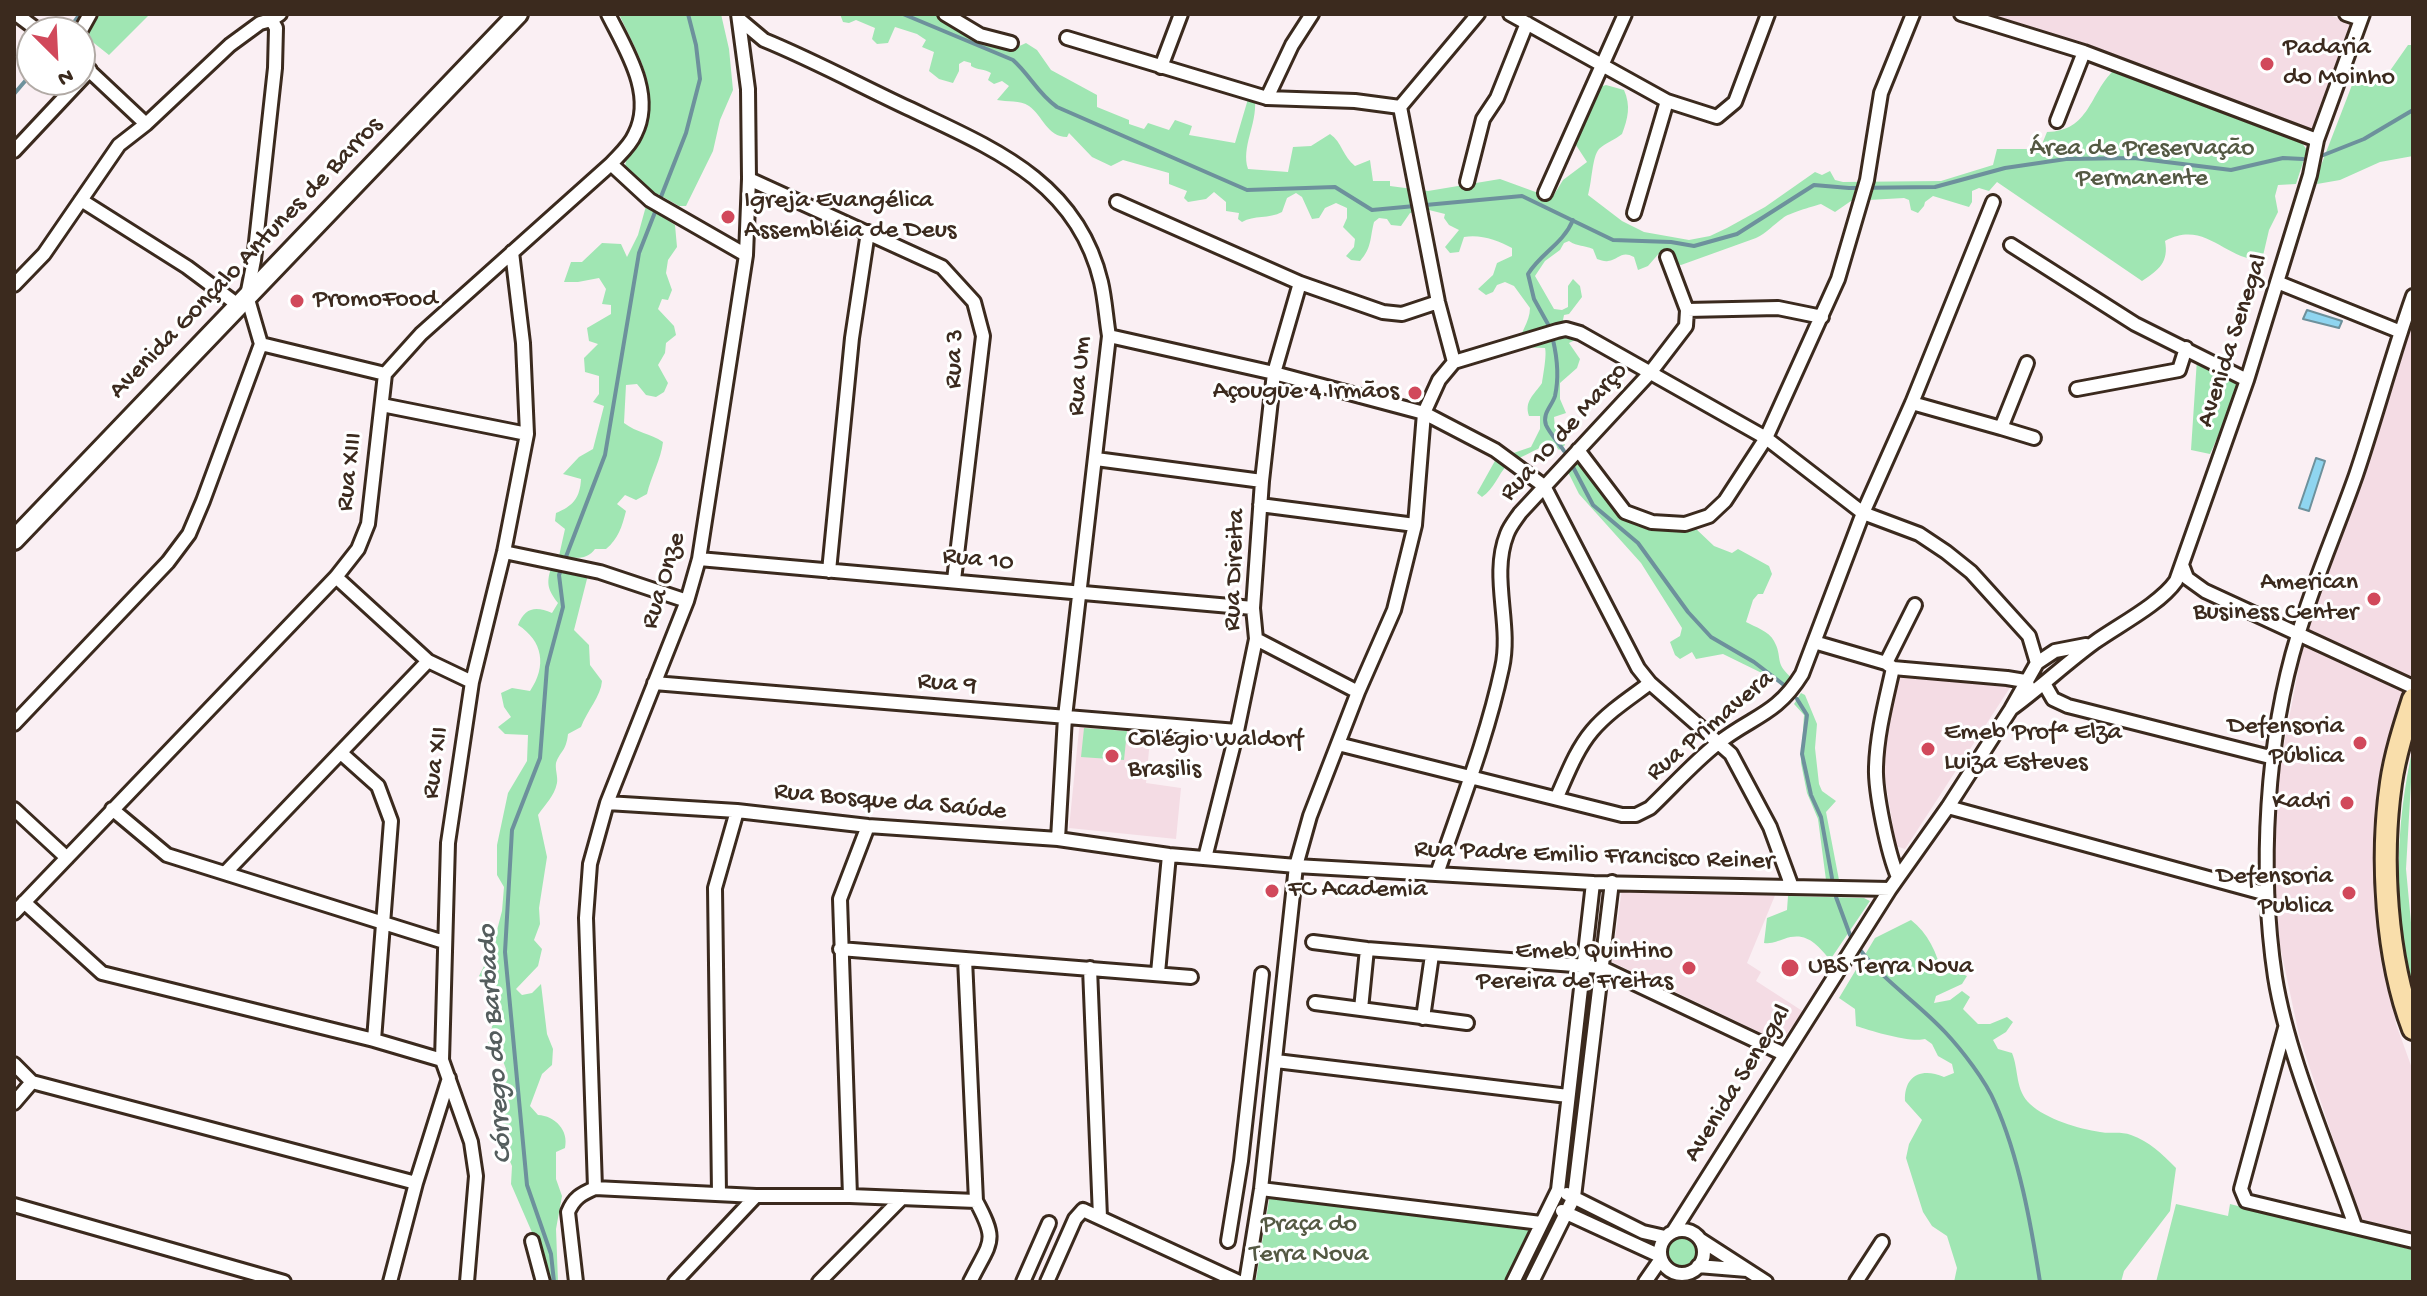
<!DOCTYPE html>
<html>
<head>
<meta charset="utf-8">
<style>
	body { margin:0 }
	#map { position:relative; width:2427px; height:1296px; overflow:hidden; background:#faeff3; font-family:"Gochi Hand",sans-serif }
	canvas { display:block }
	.frame { position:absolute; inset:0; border:16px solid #3b2a1e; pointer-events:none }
	.north { position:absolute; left:16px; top:16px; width:80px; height:80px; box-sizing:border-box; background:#fff; border:2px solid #b1aaa5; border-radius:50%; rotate:156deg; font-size:22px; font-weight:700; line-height:32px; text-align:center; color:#3b2a1e }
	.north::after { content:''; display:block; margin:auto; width:28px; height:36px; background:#d1495b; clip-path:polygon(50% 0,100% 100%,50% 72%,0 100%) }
</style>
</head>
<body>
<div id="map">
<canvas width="2427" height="1296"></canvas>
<div class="frame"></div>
<div class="north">N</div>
</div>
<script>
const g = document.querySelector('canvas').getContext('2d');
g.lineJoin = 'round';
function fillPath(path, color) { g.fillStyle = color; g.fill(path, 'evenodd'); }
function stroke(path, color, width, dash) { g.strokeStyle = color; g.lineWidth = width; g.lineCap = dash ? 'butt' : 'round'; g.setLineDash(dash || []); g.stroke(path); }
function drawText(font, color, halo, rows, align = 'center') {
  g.font = font + ' "Gochi Hand",sans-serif'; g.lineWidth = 6; g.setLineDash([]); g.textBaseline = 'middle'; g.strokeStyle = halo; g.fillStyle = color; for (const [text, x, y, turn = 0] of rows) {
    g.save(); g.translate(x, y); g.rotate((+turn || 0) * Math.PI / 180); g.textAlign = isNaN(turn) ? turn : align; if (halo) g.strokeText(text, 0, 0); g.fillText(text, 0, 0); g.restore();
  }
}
fillPath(new Path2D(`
	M1974 14H2326L2353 23 2315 134Z
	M2413 316V678L2304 631Z
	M2303 645 2412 691 2392 770 2385 953 2396 1024 2413 1071V1235L2360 1221 2299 1035 2280 946 2272 859 2277 782Z
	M1899 671 2013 683 1905 849 1896 846 1883 765 1886 732Z
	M1080 720 1151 728 1146 783 1181 788 1176 839 1069 828Z
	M1622 888 1776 893 1747 963 1761 972 1756 981 1804 1012 1783 1038 1774 1039 1612 962Z`), '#f4dce4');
fillPath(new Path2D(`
	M93 14H150L109 55 80 32Z
	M619 14H721L729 49 733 90 720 120 713 151 686 206H679L658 194 655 199 626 172C622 156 637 147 643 133 662 89 637 54 619 14Z
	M840 14H937L969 34 1003 49H1013L1026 43 1037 50 1051 70 1097 95V107L1129 120V124L1144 129 1148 123 1169 130 1175 120 1192 126 1189 135 1235 143 1248 99 1255 100C1257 125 1241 147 1248 169L1288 172 1293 147 1311 146 1330 134C1342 142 1343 157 1355 166L1370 160 1373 181H1390V186L1428 191 1500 179 1552 198 1563 180 1587 162 1572 139 1596 88 1606 85 1624 90C1631 106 1628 118 1622 134 1615 140 1605 143 1599 149 1592 157 1592 182 1588 195L1622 221 1644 232 1689 240 1710 236 1727 228 1765 207 1815 172 1822 175 1830 171 1835 180 1843 182 1941 181 1993 165 1997 149H2040L2047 132C2090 131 2089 94 2114 70L2302 143 2307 150 2296 184 2278 185 2275 196 2278 212 2269 230 2262 260C2225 261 2206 219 2165 241 2169 262 2159 270 2142 281L1997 182 1989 191 1979 188 1972 191V202L1969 207 1933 196 1925 202 1924 206 1918 213 1911 210 1909 200 1904 198 1851 201 1835 212 1821 204C1811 207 1789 213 1783 218 1773 225 1767 233 1756 238L1681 265 1677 264 1675 258 1667 250 1661 251 1648 266 1638 270 1634 257C1622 250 1619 259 1608 261 1605 262 1601 260 1597 259L1593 249C1584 245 1578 247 1569 241L1564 243 1560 250 1545 261 1535 276 1554 309 1562 310 1568 307V286L1573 279 1580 286 1582 297 1569 314 1564 315 1563 320 1581 337 1569 343 1580 359 1577 368 1560 383V399L1566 413 1554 417 1555 427 1565 445 1559 450 1553 442C1549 443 1509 463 1507 465 1498 475 1494 489 1482 497L1477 493 1496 459 1531 447 1540 429V416H1529C1524 401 1534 395 1542 383 1543 375 1547 355 1545 348L1519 347C1519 332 1530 323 1530 308L1514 286 1505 282 1497 285 1493 292 1486 295 1478 289 1493 275 1497 263 1512 256V248C1498 240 1480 234 1464 237L1459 252 1450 253 1445 247 1459 230 1449 225 1444 218 1445 214 1429 210 1410 213 1401 226 1391 225 1387 219 1379 218 1374 222C1370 237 1372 248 1360 261L1351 260 1346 256 1354 247 1355 239 1343 227 1347 218V208L1336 203 1325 208 1319 218 1312 219 1302 197 1296 193 1287 198 1282 212C1269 219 1254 215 1242 222L1238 219 1239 213 1226 211V202L1214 192 1206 199 1188 202 1184 198 1187 191 1169 184V173L1123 160 1111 166 1092 157 1069 133 1067 137C1047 137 1043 116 1029 106 1020 100 1007 102 997 100L1009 86 1002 81 994 84 988 80 991 73C985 69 977 70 971 66V63L964 61 959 64V71L953 83 939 79 929 71 934 52 922 47 926 40 917 34 895 27 888 43 877 44 872 39 875 28 856 20 849 23 843 22Z
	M2408 45H2413V156L2380 162 2340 180 2317 184 2320 168 2352 85H2374L2387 75Z
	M646 206 675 225 677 247 668 260 666 273 672 290 668 300 662 299 658 309 674 326 676 335 666 343 665 353 658 365 668 383 664 392 656 397 646 395 637 384 626 385 624 423C637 433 650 433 663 442 661 459 651 477 647 494L636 500 625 495 617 504 626 511C622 527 618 539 606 549H595C587 561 572 558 559 556L565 529 555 521 556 513C573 506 580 498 581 479L563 474 579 457 593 449 604 406 593 402 599 394V376L585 372 584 358 598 344 589 341 587 328 611 314V305L602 304 606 289 599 278 578 282H564L571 262H582L602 243 621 244 627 257 638 235Z
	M2197 359 2242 383 2210 454 2191 450Z
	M1578 458C1616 510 1622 534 1694 527L1714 546 1732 553 1738 549 1769 566 1772 574 1763 594H1758L1753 600 1746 622C1755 627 1769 631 1774 641 1783 657 1774 663 1791 677L1783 687 1774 679 1723 654 1696 659 1692 652 1680 659 1675 655 1670 642 1680 636 1682 628 1641 563 1579 494 1566 468Z
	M551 568 588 575 574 630 589 645 590 665 602 681C601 696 587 711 581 727L568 734C566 752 560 751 556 763 555 769 558 777 557 783 554 797 546 803 538 815L547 857 539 908 540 924 534 940 542 949 538 966 516 989 522 995 532 993 541 984 547 1034 553 1049 552 1065 542 1074 530 1106 538 1115C555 1116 569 1130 565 1148L556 1152V1179L562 1196 556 1229 558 1282H546L547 1267 511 1184 512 1166 505 1150 497 1110V1098L506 1069 503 1061 490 1053 488 1043 492 1027 488 1014 490 995 479 976 485 964 488 944 496 934 502 911 504 887 497 875V845L508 793 527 761 528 735 505 734 498 727 511 717 504 707 501 693 512 688 530 691C547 666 543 641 518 625 525 607 536 606 552 613L558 603C548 590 546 584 551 568Z
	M1801 693 1805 695 1817 724 1815 748 1819 784 1822 791 1836 801 1826 812 1839 880H1826L1818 819 1807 793 1801 763 1804 715 1794 704Z
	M1084 728 1127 731 1124 760 1081 757Z
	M2413 747 2406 869 2413 944V990C2393 910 2395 826 2413 747Z
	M1788 896 1864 898 1870 901 1830 960C1817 944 1806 931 1784 939 1777 941 1773 944 1764 943L1767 918 1787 910Z
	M1911 920C1928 933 1937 953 1942 974L1958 972 1967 976 1962 984 1936 996 1934 1003 1950 1000 1962 991 1970 997 1963 1009 1978 1024H1990L2007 1017 2013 1022 2006 1032 1993 1040 1998 1049 2012 1053C2019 1070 2015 1090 2030 1104 2046 1119 2079 1129 2100 1132 2110 1134 2121 1131 2131 1135 2150 1142 2161 1153 2176 1168L2170 1211 2124 1271 2121 1282H1954L1957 1268 1947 1236 1932 1226 1923 1212 1906 1158 1909 1144 1922 1120 1905 1101C1904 1076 1921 1067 1944 1077L1954 1073 1952 1064 1938 1056 1932 1044 1925 1039C1911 1043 1871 1031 1856 1026L1855 1009 1839 998 1875 938Z
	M1270 1194 1533 1229 1509 1282H1259L1256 1280Z
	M2176 1204 2228 1216 2230 1204 2413 1250V1282H2156Z
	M1665 1252a16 16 0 1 1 32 0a16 16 0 1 1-32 0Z`), '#a0e6b3');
const water = new Path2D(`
	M2307 310 2342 321 2339 328 2303 319Z
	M2316 458 2325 461 2309 511 2299 508Z`);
fillPath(water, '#8fd5f0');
stroke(water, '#6d919c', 2);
stroke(new Path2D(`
	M903 14 1013 60C1030 75 1038 94 1057 107L1247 190 1335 187 1372 210 1522 196 1613 240 1671 242 1694 246 1737 234 1814 185 1849 188 1935 187 2005 168 2066 159 2134 158 2231 170 2283 158 2303 159
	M67 32 80 14
	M14 94 32 73
	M2321 156 2364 139 2413 110
	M1549 326 1534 299 1528 274C1541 253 1563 244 1573 220
	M1553 340C1557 357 1559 378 1555 396 1552 406 1542 413 1546 425 1550 434 1559 443 1564 451
	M1573 467 1593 505 1638 543 1688 612 1711 637 1754 662 1784 685
	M1797 699 1807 715 1802 754 1811 795 1821 817 1832 878
	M1836 897 1850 935
	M1861 951C1885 982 1918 1003 1945 1032 1961 1049 1986 1081 1995 1103 2019 1157 2031 1224 2040 1282
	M554 1282 551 1254 527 1185 505 952 512 830 540 758 547 667 563 607 559 575 605 455 639 253 686 133 700 79 696 45 688 14`), '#6d919c', 4);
const street = new Path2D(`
	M16 14 40 32
	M945 14 980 35 1011 43
	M1510 14 1667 101 1717 117 1735 102 1768 14
	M1961 14 2084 52 2317 140
	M2346 14 2361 19
	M739 19 764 40C813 60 861 86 908 108 992 148 1077 181 1101 282 1105 299 1106 318 1109 336L1065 717 1058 839
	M80 32 90 14
	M1067 38 1267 98 1355 101 1400 107
	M80 62 146 124
	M1161 67 1181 14
	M1267 98 1292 45 1312 14
	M2057 121 2084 52
	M14 151 90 70
	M611 164 650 200 746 255
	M749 179 942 267 974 302 983 336 954 580
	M1467 182 1483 119 1497 98 1527 23
	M1545 193 1625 14
	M81 200 187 267 238 305
	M1117 202 1300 283 1383 312 1402 314 1438 302
	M1634 213 1667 101
	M2011 245 2135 324 2247 380
	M2277 282 2401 332
	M14 285 44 254 119 145 146 124 230 45 260 23 271 20 280 14
	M1687 310 1778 308 1822 317
	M1109 336 1274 373 1424 413 1495 450 1544 486 1638 668 1650 683 1731 754 1770 827 1792 887
	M261 344 247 296 254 260 275 68 276 28 268 14
	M261 344 385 374
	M1454 362 1438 302 1400 107 1478 14
	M2077 389 2179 370 2186 348
	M1912 403 2001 428 2027 363
	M382 405 527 434
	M2001 428 2034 438
	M1578 450 1625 512 1652 522 1685 524 1709 516 1725 501 1766 438 1838 279 1867 180 1881 93 1913 14
	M1096 459 1262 481
	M1260 505 1415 525
	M504 552 600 572 687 601
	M699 559 1253 608
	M2182 565 2187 578 2205 591 2413 687
	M829 571 852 338 868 232
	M336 577 428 661
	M1256 639 1358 692
	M1814 642 1886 663 1893 668 2007 678 2025 681 2028 685
	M1886 663 1915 605
	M1893 668C1886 700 1877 733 1876 767 1875 792 1888 854 1898 877
	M654 683 1237 731
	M2045 685 2053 699 2068 706 2274 758
	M2011 709C2040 688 2066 663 2095 642 2119 625 2160 604 2176 581L2247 380 2310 175 2317 140 2363 14
	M14 724 168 562 189 534 203 501 261 344
	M1338 744 1622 815H1636L1650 808C1672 787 1693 763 1717 744 1752 716 1776 716 1802 674L1863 513 1912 403 1993 202
	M341 753 378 786 391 821 374 1040
	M1557 797C1567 775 1576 750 1592 731 1608 712 1630 698 1650 683
	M607 803 737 811 868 826 1058 839 1169 855 1296 866 1593 883 1890 889
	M1948 807 2267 894
	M14 809 67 858
	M112 809 167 855 444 942
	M1205 858 1237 731 1256 639 1253 608 1262 481 1274 373 1300 283
	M227 871 428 661 472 682
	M1437 874C1460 806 1487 738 1502 668 1512 624 1490 577 1507 534 1510 526 1516 519 1520 513L1650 373 1686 326 1687 310 1667 257
	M24 902 102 973 374 1040 442 1060
	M14 913 336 577 358 549 368 524 385 374 421 334 611 164C619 155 630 146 635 134 655 94 626 50 608 14
	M1313 942 1367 949 1600 967 1784 1054
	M840 949 1191 977
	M965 959 976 1201C999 1243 990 1241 970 1282
	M1090 968 1100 1217
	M1158 973 1169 855
	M1315 1003 1467 1023
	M1361 1009 1367 949
	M1423 1018 1432 955
	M2285 1028 2241 1189 2246 1201 2413 1241
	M1276 1061 1568 1096
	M14 1064 32 1082
	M32 1082 416 1183
	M14 1103 32 1082
	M595 1188 586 918 590 864 607 803 687 601 699 559 746 255 749 179 748 89 738 14
	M1261 1189 1541 1223
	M719 1193 715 888 737 811
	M1567 1194 1643 1232 1665 1237
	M850 1196 840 899 868 826
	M14 1205 284 1282
	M1562 1211 1660 1256
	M2355 1226C2328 1147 2288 1058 2275 977 2259 870 2266 739 2298 635 2314 581 2337 529 2356 475 2376 416 2392 355 2413 296
	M1660 1252a22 22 0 1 1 44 0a22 22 0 1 1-44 0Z
	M1673 1232 1890 889 1948 807 2011 709 2037 663 2055 651 2086 645
	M1701 1240 1766 1282
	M532 1241 543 1282
	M1228 1241 1241 1161 1262 974
	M1698 1266 1747 1270
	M390 1282 416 1183 449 1078
	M467 1282 476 1176 471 1142 442 1060 448 843 472 682 504 552 527 434 523 343 512 252
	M576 1282 568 1212C574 1198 581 1194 595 1188L756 1196H850L976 1201
	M675 1282 756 1196
	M819 1282 902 1198
	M1023 1282 1049 1223
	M1047 1282 1075 1219 1083 1210 1239 1282
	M1246 1282 1261 1189 1296 866 1310 816 1358 692 1394 610 1415 525 1424 413 1439 380 1454 362 1557 331 1566 329 1580 333 1766 438 1863 513 1919 534 1946 552 1971 572 2029 636 2037 663
	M1513 1282 1558 1190 1593 883
	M1532 1282 1574 1197 1612 882
	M1645 1282 1661 1259
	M1856 1282 1882 1242`);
const secondary = new Path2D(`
	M14 540 518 14`);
const primary = new Path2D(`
	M2413 699C2404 727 2395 755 2391 783 2380 859 2386 958 2413 1029`);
stroke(street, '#3b2a1e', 18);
stroke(secondary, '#3b2a1e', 24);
stroke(primary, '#3b2a1e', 26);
stroke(street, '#fff', 12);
stroke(secondary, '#fff', 18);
stroke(primary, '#f9deab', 20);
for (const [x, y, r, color] of [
	[2267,64,8,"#d1495b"],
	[728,217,8,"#d1495b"],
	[297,301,8,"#d1495b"],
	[1415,393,8,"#d1495b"],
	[2374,599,8,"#d1495b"],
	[2360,743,8,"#d1495b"],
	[1928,749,8,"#d1495b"],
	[1112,756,8,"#d1495b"],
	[2347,803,8,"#d1495b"],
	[1272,891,8,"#d1495b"],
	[2349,893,8,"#d1495b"],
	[1689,968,8,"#d1495b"],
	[1790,968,10,"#d1495b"]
]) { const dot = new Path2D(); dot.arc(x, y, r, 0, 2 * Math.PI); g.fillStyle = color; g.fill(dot); stroke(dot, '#fff', 3); }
drawText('26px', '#3b2a1e', '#fff', [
	["Padaria",2283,49],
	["do Moinho",2283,79],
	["Igreja Evangélica",744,202],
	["Assembléia de Deus",744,232],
	["PromoFood",313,301],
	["Açougue 4 Irmãos",1399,393,"right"],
	["American",2358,584,"right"],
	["Business Center",2358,614,"right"],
	["Defensoria",2344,728,"right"],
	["Pública",2344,758,"right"],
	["Emeb Profª Elza",1944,734],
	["Luiza Esteves",1944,764],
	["Colégio Waldorf",1128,741],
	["Brasilis",1128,771],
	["Kadri",2331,803,"right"],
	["Defensoria",2333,878,"right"],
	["Publica",2333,908,"right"],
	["FC Academia",1288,891],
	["Emeb Quintino",1673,953,"right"],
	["Pereira de Freitas",1673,983,"right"],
	["UBS Terra Nova",1808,968]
], 'left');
drawText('26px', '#545943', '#fff', [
	["Área de Preservação",2142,150],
	["Permanente",2142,180],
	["Praça do",1309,1226],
	["Terra Nova",1309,1256]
]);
drawText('26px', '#3b2a1e', '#fff', [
	["Avenida Gonçalo Antunes de Barros",247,259,-46],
	["Avenida Senegal",2234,341,-72],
	["Rua 3",956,359,-88],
	["Rua Um",1081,376,-85],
	["Rua 10 de Março",1565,433,-48],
	["Rua XIII",351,472,-83],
	["Rua 10",978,561,6],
	["Rua Direita",1236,570,-88],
	["Rua Onze",665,581,-73],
	["Rua 9",947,685,5],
	["Rua Primavera",1711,727,-40],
	["Rua XII",437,763,-82],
	["Rua Bosque da Saúde",890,803,5],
	["Rua Padre Emilio Francisco Reiner",1594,857,2],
	["Avenida Senegal",1739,1084,-58]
]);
drawText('italic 28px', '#545d5d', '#fff', [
	["Córrego do Barbado",497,1044,-94]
]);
</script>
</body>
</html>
